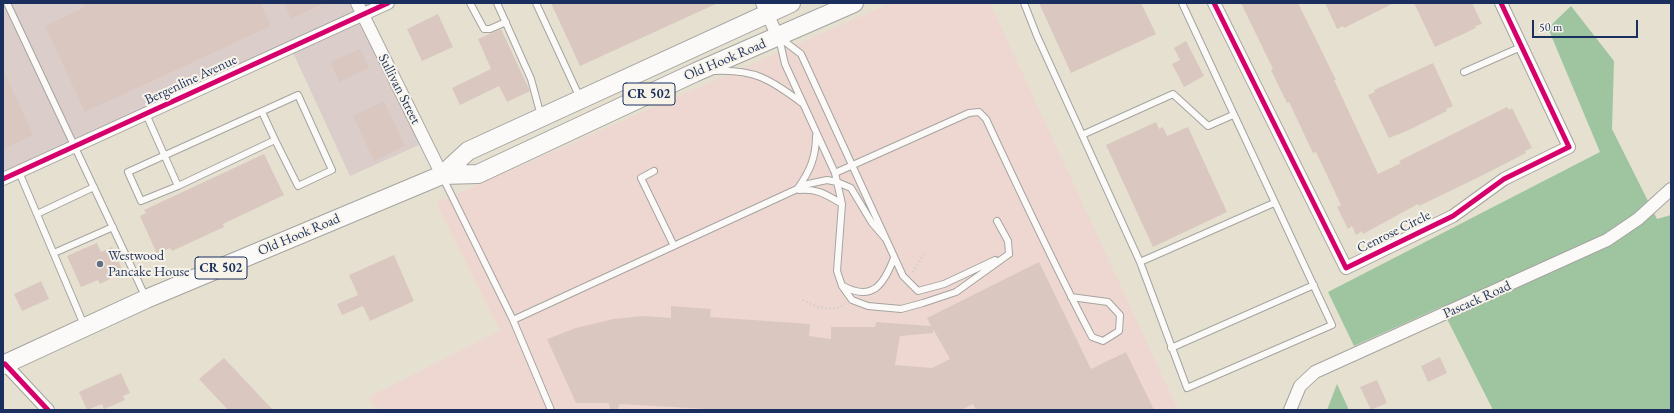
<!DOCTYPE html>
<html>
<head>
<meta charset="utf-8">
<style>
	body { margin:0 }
	#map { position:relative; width:1674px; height:413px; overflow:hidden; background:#e5e0d0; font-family:"EB Garamond",serif }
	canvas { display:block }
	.frame { position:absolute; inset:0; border:4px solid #1b2f5e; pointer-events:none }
	.scale { position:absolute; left:1532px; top:20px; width:106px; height:18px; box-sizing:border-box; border:2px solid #1b2f5e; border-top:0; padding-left:5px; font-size:12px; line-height:14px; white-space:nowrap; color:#1b2f5e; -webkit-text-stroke:3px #f7f3e8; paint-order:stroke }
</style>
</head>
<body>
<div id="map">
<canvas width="1674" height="413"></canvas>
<div class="frame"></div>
<div class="scale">50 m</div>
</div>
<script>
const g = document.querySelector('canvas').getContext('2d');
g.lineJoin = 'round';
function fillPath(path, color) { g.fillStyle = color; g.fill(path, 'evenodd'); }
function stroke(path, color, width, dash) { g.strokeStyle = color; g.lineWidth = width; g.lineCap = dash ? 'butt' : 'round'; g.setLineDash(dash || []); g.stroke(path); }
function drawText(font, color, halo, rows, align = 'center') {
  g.font = font + ' "EB Garamond",serif'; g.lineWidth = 4; g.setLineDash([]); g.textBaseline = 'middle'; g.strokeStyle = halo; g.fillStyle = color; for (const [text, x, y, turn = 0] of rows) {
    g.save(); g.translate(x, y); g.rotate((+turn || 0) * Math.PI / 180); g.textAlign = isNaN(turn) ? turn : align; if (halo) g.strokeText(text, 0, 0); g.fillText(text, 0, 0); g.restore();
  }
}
fillPath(new Path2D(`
	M891 3H990L1178 410H376L369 397 500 331 436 203Z`), '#efd7d1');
fillPath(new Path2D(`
	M3 3H394L366 16 430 140 350 176 290 46 3 180Z`), '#dbcdca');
fillPath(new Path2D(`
	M1571 6 1614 61 1612 129 1657 219 1671 215V410H1493L1441 307 1354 346 1328 292 1600 152 1548 28Z
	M1337 384 1349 410H1327Z`), '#9ec5a0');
fillPath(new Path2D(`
	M83 3H260L271 26 85 112 45 26 85 7Z
	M284 3H324L291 19Z
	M551 3H718L580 66Z
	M1039 3H1141L1156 34 1071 73Z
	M1241 3H1298L1336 80H1334L1378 174 1401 163 1399 161 1507 107 1509 110 1512 108 1532 148 1525 151 1526 153 1479 177 1419 206 1418 204 1363 234 1362 231 1356 235 1352 226 1348 229 1337 207 1341 205 1316 152 1313 153 1289 102 1287 103 1271 70 1273 69Z
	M1325 3H1394L1344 28 1343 26 1337 29Z
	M1414 3H1472L1482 24 1475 26 1476 28 1435 47Z
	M438 14 453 47 422 61 407 29Z
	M501 29 530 91 507 102 499 86 460 105 452 88 491 69 478 39Z
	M1186 41 1204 76 1184 87 1172 64 1180 60 1174 48Z
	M360 49 369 68 339 82 330 62Z
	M1433 63 1453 106 1446 109 1447 111 1409 130 1389 138 1368 95 1375 92 1374 90Z
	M3 69 33 135 3 149Z
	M384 101 405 146 374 161 353 116Z
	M1156 122 1159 129 1163 127 1167 136 1188 127 1227 212 1153 247 1106 145Z
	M264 154 284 195 223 224 224 227 172 251 170 248 157 254 140 216 146 213 144 210Z
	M97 243 101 252 112 247 122 269 108 275 110 279 100 284 98 280 81 287 67 256Z
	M394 255 414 301 370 321 363 306 342 315 337 304 358 295 349 275Z
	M1039 262 1091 369 1126 352 1154 410H976L973 404 961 410H725L620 404 617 410H610L609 403H576L547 339 576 328 613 319 644 316 671 318V306L711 309 710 317 810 324 809 336 831 339V327H875L876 322 931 326 927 318ZM933 329 950 359 932 368 895 365 900 336 933 333Z
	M41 281 49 299 22 311 14 294Z
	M1440 357 1447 373 1428 382 1421 366Z
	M224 358 273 410H228L199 379Z
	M121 373 130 393 123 396 125 400 104 409 102 404 87 410 79 392Z
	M1377 380 1387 403 1371 410 1360 387Z`), '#dac8c0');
const service = new Path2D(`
	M7 3 146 298
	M470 3 484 29H490L506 22
	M497 3 531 79 541 116
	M536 3 580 98
	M1024 3 1037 36 1140 262 1187 388 1332 325 1182 3
	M779 38 785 64 835 173 842 204 837 271 842 286 852 300 868 306 901 309 923 303 956 292 1009 254
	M780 38 801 54 903 276 918 291 944 284 995 260
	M714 71C754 69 770 79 802 103
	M1464 72 1521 47
	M298 95 332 170 298 186 275 140 178 186 141 201 128 172Z
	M262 112 275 140
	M146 114 178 186
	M1082 135 1173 94 1208 126 1233 115
	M654 171 641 178 674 246
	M19 172 84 325
	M835 173 969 113 979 112 986 119C1020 192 1054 265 1092 337L1103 341 1119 331 1120 315 1108 302 1071 297
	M443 178 513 320 551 410
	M798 188C810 171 816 157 816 136
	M799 190C817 188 827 195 842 204
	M37 214 94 187
	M997 221 1008 241 1009 254
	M54 253 113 227
	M1140 262 1274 203
	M843 286C873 302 884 284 894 258
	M513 320 808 184 827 180 837 182 851 188 872 223 885 238
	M1171 348 1314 285`);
const minor = new Path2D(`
	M357 3 442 175
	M762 3 778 37
	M1214 3 1346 268 1453 216 1504 179 1569 147 1501 3
	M3 179 388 3
	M5 364 48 410
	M1290 410 1300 386 1315 372 1607 240 1638 219 1671 189`);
const primary = new Path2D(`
	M442 175 478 174 696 72 854 3
	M3 365 146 299 442 175 468 151 791 3`);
stroke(service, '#a4a4a0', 8);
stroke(minor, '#a4a4a0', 14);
stroke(primary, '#a4a4a0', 20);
stroke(new Path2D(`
	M913 272 924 254
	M803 300C815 307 832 313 845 304`), '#cacaca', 2.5, [1, 3]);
stroke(service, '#fbfaf8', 6);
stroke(minor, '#fbfaf8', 12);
stroke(primary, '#fbfaf8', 18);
stroke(new Path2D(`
	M1214 3 1346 268 1453 216 1504 179 1569 147 1501 3
	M3 179 388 3
	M5 364 48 410`), '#d6006c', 5);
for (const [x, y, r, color] of [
	[100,264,4,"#626d86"]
]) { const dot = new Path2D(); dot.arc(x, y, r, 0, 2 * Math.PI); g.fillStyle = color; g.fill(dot); stroke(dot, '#f7f3e8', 1.5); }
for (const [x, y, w] of [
	[649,94,52],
	[221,268,52]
]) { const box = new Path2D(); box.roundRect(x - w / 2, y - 11, w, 22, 3); g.fillStyle = '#f7f3e8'; g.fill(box); stroke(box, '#1b2f5e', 1); }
drawText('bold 13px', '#1b2f5e', null, [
	["CR 502",649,94],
	["CR 502",221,268]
]);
drawText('14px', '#1b2f5e', '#f7f3e8', [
	["Old Hook Road",725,60,-23],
	["Bergenline Avenue",191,80,-25],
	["Sullivan Street",399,89,63],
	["Cenrose Circle",1394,232,-26],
	["Old Hook Road",299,235,-23],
	["Pascack Road",1477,300,-24]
]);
drawText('14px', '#1b2f5e', '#f7f3e8', [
	["Westwood",108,256],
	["Pancake House",108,272]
], 'left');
</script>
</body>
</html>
